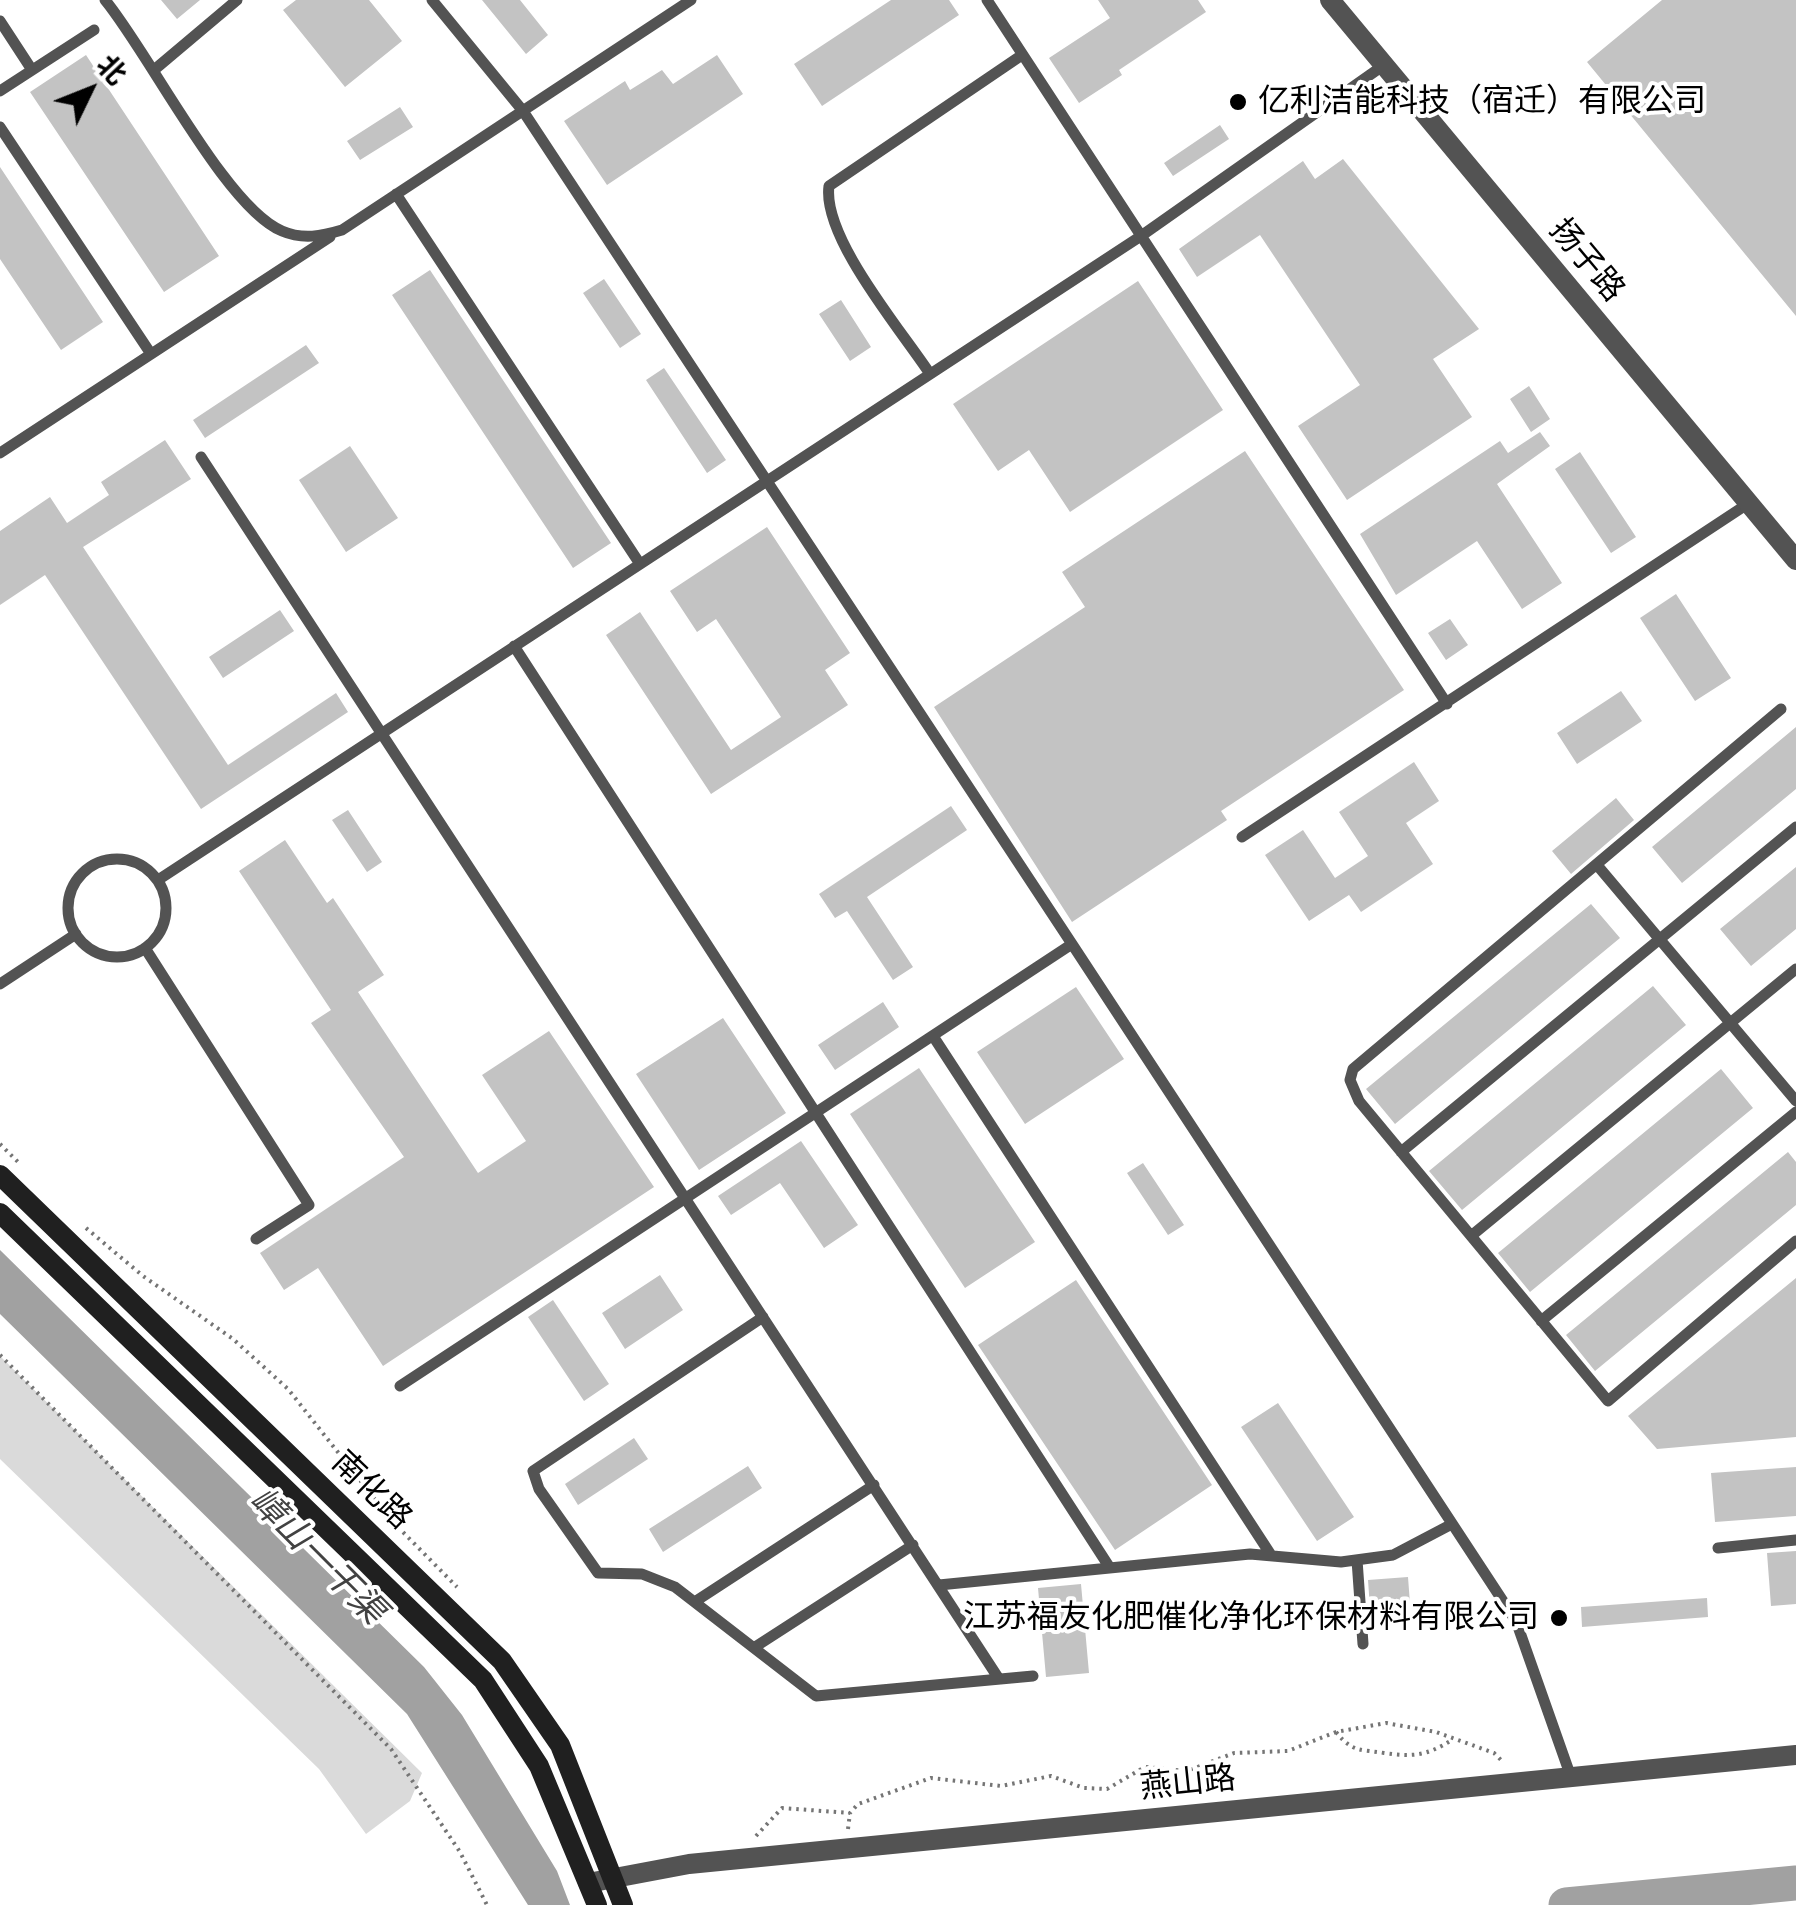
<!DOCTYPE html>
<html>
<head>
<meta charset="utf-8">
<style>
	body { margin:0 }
	#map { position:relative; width:1796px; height:1905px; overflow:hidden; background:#fff; font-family:"Space Grotesk","Noto Sans SC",sans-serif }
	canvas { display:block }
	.north { position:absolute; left:40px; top:40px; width:100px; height:100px; -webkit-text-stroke:8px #fff; paint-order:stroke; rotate:47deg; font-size:28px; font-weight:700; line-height:40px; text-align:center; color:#000 }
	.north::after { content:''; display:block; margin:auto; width:35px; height:45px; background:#000; clip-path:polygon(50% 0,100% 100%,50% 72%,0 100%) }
</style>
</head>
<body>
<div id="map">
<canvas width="1796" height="1905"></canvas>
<div class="north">北</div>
</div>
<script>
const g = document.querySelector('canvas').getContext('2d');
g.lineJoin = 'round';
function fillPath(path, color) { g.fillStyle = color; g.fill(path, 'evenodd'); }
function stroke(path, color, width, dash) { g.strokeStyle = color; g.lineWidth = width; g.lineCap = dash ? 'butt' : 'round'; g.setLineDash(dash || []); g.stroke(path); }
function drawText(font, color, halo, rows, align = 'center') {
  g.font = font + ' "Space Grotesk","Noto Sans SC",sans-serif'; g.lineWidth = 8; g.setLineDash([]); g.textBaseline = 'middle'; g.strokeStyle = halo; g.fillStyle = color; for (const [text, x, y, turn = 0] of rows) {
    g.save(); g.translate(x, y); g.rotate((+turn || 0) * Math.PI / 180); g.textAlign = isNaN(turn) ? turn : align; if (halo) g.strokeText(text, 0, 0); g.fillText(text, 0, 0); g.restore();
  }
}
fillPath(new Path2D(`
	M0 1356 422 1773 410 1801 366 1834 319 1769 0 1459Z`), '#dadada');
fillPath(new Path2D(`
	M0 1250 424 1667 462 1715 557 1871 570 1905H528L407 1714 0 1314Z`), '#a1a1a1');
stroke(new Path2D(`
	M1566 1905 1796 1883`), '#a1a1a1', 35);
fillPath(new Path2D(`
	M161 0H200L177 19Z
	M296 0H369L402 41 345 87 283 10Z
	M482 0H520L548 35 526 54Z
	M891 0H949L959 15 822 106 794 64Z
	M1098 0H1198L1206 12 1119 70 1122 75 1079 103 1049 58 1110 18Z
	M1662 0H1796V316L1587 62Z
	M86 55 219 256 164 292 30 92Z
	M717 55 743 94 607 185 564 121 625 81 630 90 662 70 673 84Z
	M400 107 413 127 360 160 347 141Z
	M1220 125 1229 139 1173 176 1164 163Z
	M1343 159 1479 329 1433 359 1472 417 1347 500 1298 426 1360 385 1260 235 1197 277 1179 249 1303 161 1315 179Z
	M0 167 103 322 61 350 0 259Z
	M430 270 611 543 573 568 392 295Z
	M604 279 641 334 620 348 583 293Z
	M1138 281 1223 410 1070 512 1029 450 998 471 953 404Z
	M841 300 871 347 850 361 819 314Z
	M306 345 319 363 205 438 193 420Z
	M664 368 726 460 707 473 646 380Z
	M1529 386 1550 419 1531 432 1510 399Z
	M1540 432 1550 446 1497 484 1562 583 1522 609 1477 541 1396 595 1360 534 1500 441 1508 453Z
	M165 440 191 479 83 547 228 765 336 693 348 712 201 809 45 575 0 605V531L50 497 67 523 109 495 101 482Z
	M350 446 398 518 346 552 299 480Z
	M1245 451 1404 690 1221 811 1227 820 1072 922 934 707 1085 607 1062 572Z
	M1580 452 1636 537 1611 553 1555 469Z
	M767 527 850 653 825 670 848 705 711 794 606 635 640 612 731 750 781 717 716 619 697 632 670 591Z
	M1676 594 1731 678 1695 701 1640 618Z
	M280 610 294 631 223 678 209 657Z
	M1450 619 1468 645 1446 660 1428 633Z
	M1621 691 1642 721 1577 764 1557 733Z
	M1796 727V789L1682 883 1652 847Z
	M1414 762 1439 801 1406 823 1433 864 1361 912 1349 895 1309 921 1265 855 1303 830 1335 878 1368 856 1339 812Z
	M1616 798 1634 820 1571 874 1552 851Z
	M951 806 967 830 867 897 913 967 893 980 847 911 835 918 819 894Z
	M348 810 382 862 367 872 332 820Z
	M285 840 327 903 333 898 384 975 358 992 478 1173 526 1141 482 1075 549 1031 654 1187 383 1366 318 1268 284 1290 260 1253 404 1157 311 1023 331 1010 239 871Z
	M1796 867V929L1751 966 1720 929Z
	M1591 904 1620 938 1395 1124 1366 1089Z
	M1653 986 1686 1025 1462 1210 1429 1171Z
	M1076 987 1124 1059 1025 1124 977 1052Z
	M883 1002 899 1027 835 1070 818 1045Z
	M723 1018 786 1113 699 1170 636 1074Z
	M919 1068 1035 1242 965 1288 850 1114Z
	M1721 1069 1753 1108 1530 1292 1498 1253Z
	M801 1141 858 1225 824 1248 780 1183 731 1215 718 1196Z
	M1788 1152 1796 1162V1205L1595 1371 1566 1335Z
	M1143 1163 1184 1225 1168 1235 1127 1173Z
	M660 1275 683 1310 625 1349 602 1313Z
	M1796 1278V1437L1657 1449 1628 1416Z
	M1076 1280 1212 1485 1115 1550 978 1345Z
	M553 1300 609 1384 584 1401 528 1317Z
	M1278 1403 1354 1517 1317 1541 1241 1427Z
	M634 1438 648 1459 578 1505 565 1484Z
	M748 1466 762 1488 663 1552 649 1529Z
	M1796 1467V1516L1715 1522 1711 1473Z
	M1796 1551V1604L1771 1606 1767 1553Z
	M1408 1577 1410 1604 1370 1608 1368 1580Z
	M1081 1584 1089 1673 1046 1677 1038 1588Z
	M1707 1598 1708 1617 1582 1627 1581 1607Z`), '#c3c3c3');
stroke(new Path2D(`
	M0 1144 21 1165
	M86 1228 143 1276 233 1339 288 1389 393 1522 457 1587
	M0 1355 391 1749 460 1852 487 1905
	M1336 1732C1353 1753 1360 1749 1384 1753 1413 1757 1426 1756 1452 1740
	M848 1829 850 1813 858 1804 931 1778 1001 1786 1051 1776 1084 1788 1107 1789 1145 1767 1187 1771 1234 1753 1288 1751 1336 1732 1386 1723 1436 1732 1494 1753 1503 1762
	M756 1836 782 1808 850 1813`), '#757575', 4, [2.5, 5]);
stroke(new Path2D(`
	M105 0C149 53 226 208 282 231 303 240 322 236 342 230L691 0
	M432 0 523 111 1072 944
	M987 0 1447 704
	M0 21 32 70
	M154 70 237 0
	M0 91 94 30
	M0 127 151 354
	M396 194 640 564
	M930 374C901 330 822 237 829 186L1022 55
	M0 453 330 237
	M201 457 999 1679
	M514 646 1110 1568
	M1781 709 1353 1069 1350 1080 1359 1101 1608 1401 1796 1241
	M1242 837 1749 503
	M68 908a49 49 0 1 1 98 0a49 49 0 1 1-98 0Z
	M1597 865 1796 1101
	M158 880 1141 236 1384 65
	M145 948 309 1205 256 1239
	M0 984 76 934
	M933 1036 1271 1555
	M1401 1152 1796 827
	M1471 1236 1796 969
	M763 1317 533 1471 539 1489 598 1573 642 1574 675 1587 816 1696 1033 1676
	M1541 1321 1796 1112
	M400 1386 1072 944 1516 1621 1571 1777
	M1718 1548 1796 1540
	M1357 1560 1363 1644
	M939 1585 1250 1554 1341 1562 1393 1555 1452 1524
	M696 1601 874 1485
	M755 1647 913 1545`), '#535353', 11);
stroke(new Path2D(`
	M1330 0 1796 560
	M588 1883 689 1864 1796 1755`), '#535353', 20);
stroke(new Path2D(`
	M0 1175 502 1661 560 1745 623 1905
	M0 1213 483 1680 539 1766 597 1905`), '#202020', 20);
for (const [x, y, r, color] of [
	[1238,102,10,"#000"],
	[1559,1618,10,"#000"]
]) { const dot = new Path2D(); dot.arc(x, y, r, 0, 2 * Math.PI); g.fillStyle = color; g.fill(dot); stroke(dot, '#fff', 4); }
drawText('32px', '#000', '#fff', [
	["亿利洁能科技（宿迁）有限公司",1258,102],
	["江苏福友化肥催化净化环保材料有限公司",1539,1618,"right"]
], 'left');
drawText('32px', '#000', '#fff', [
	["扬子路",1586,261,50],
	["南化路",371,1491,44],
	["燕山路",1188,1784,-6]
]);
drawText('italic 35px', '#424242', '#fff', [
	["嶂山一干渠",316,1557,45]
]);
</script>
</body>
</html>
